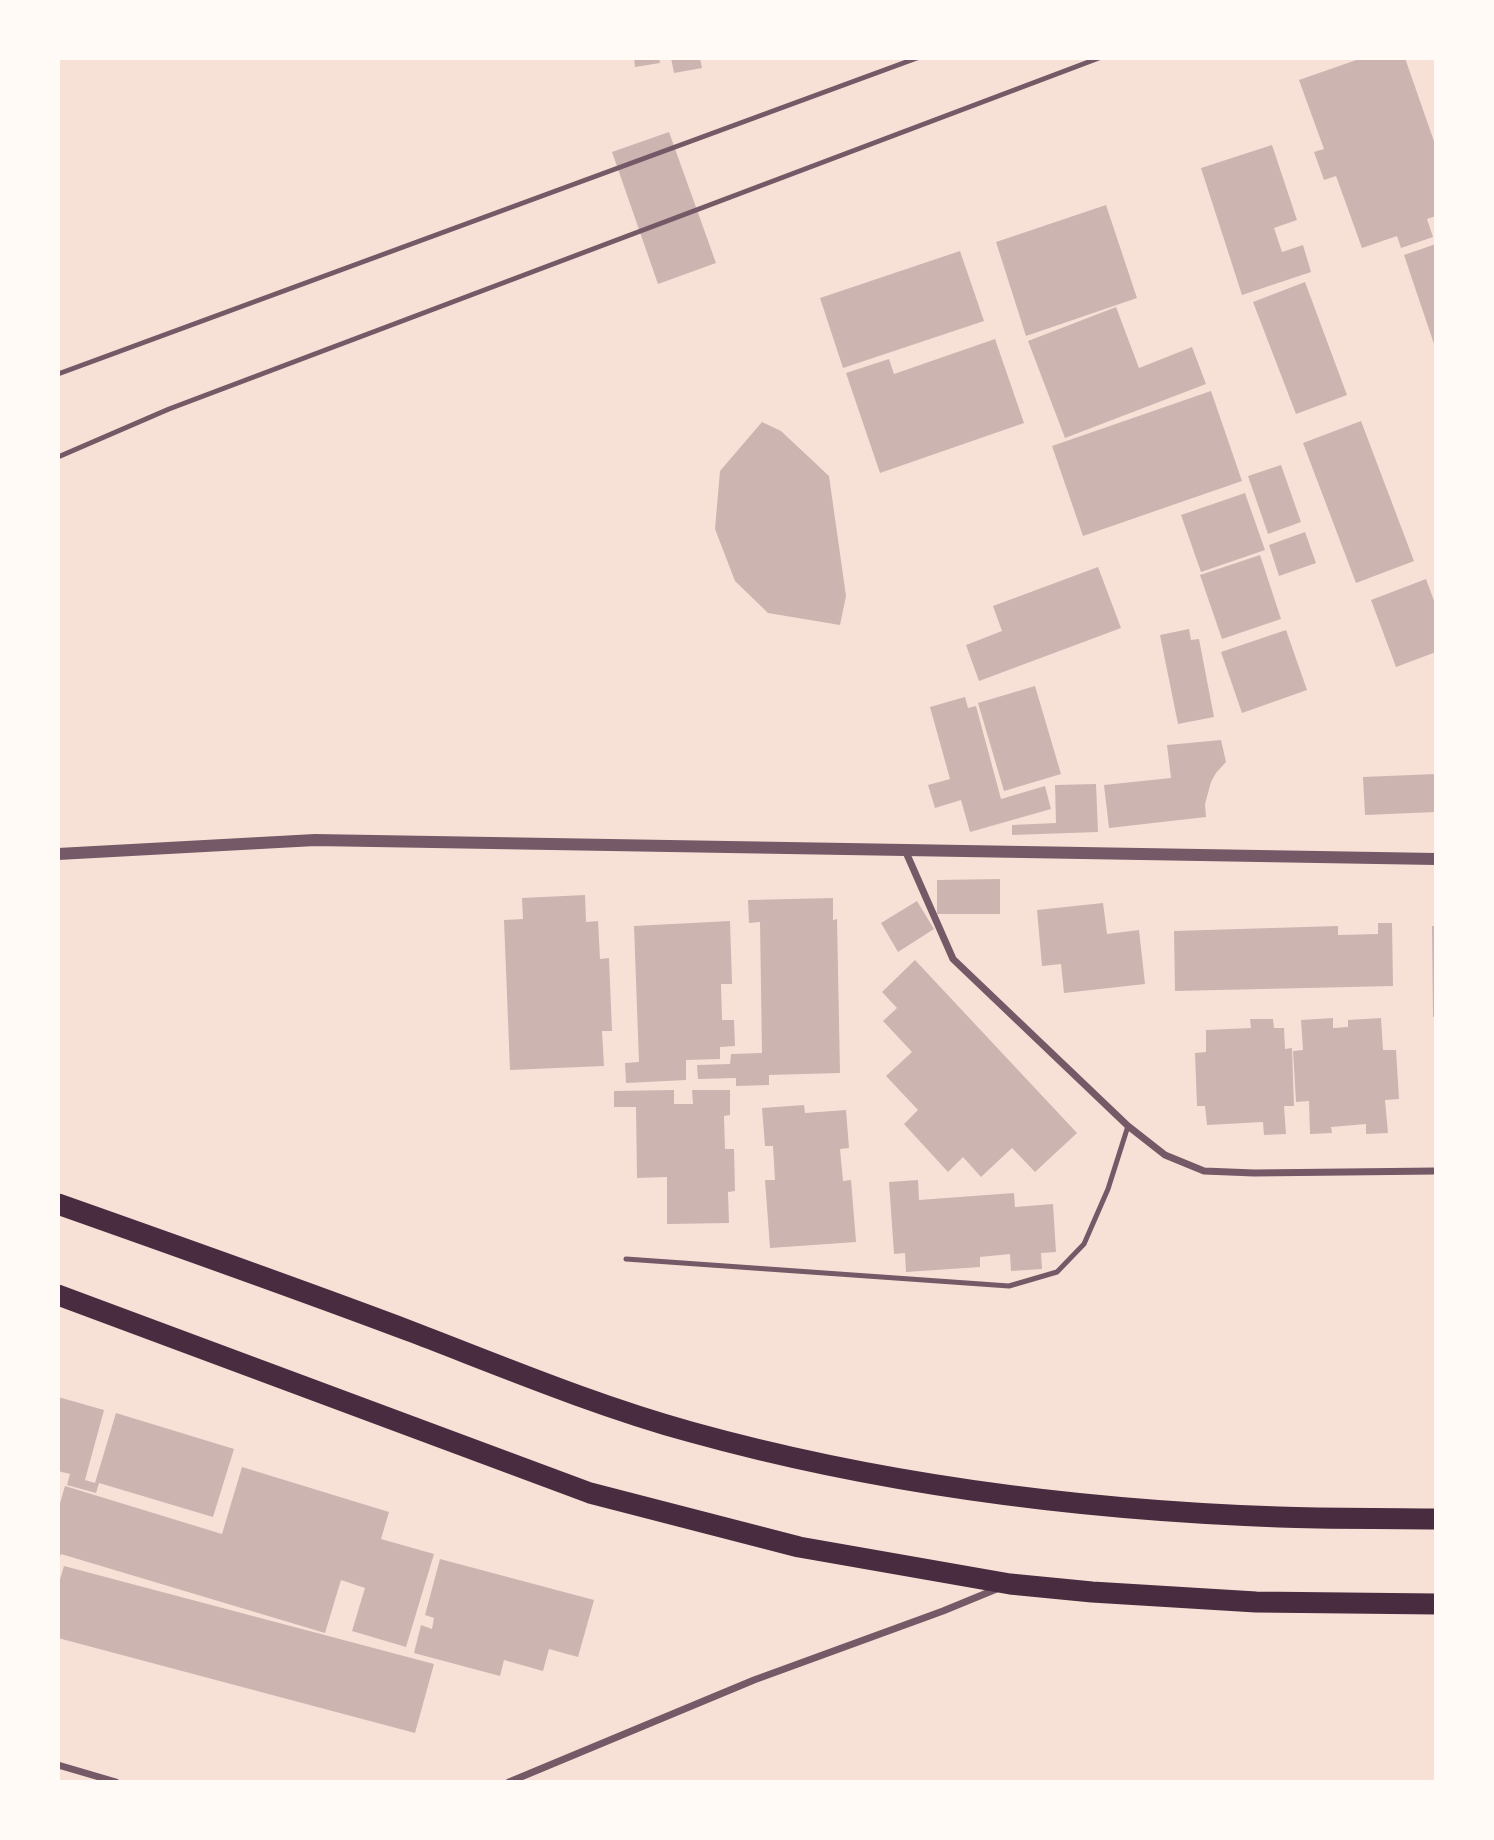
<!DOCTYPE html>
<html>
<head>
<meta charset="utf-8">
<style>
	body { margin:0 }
	#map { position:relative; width:1494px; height:1840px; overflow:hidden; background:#f7e1d7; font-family:Figtree,sans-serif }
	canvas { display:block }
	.frame { position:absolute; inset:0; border:60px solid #fffaf5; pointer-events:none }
</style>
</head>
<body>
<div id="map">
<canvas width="1494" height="1840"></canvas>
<div class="frame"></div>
</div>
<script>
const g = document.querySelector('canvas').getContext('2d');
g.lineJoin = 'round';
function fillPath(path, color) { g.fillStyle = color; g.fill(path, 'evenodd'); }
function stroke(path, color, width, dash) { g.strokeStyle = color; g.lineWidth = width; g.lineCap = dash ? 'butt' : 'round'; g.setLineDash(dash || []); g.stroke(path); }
fillPath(new Path2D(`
	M634 58H659L660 63 635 67Z
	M671 58H700L702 68 674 73Z
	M1362 58H1405L1436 147V216L1427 219 1433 237 1401 248 1397 236 1362 248 1336 176 1324 180 1314 152 1324 149 1299 80Z
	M669 132 716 263 658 284 612 152Z
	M1272 145 1297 220 1274 228 1282 252 1303 245 1311 272 1242 295 1201 168Z
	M1106 205 1137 298 1026 336 996 242Z
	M1436 244V350L1404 255Z
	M960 251 984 321 843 368 820 298Z
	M1305 282 1347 395 1296 414 1253 302Z
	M1116 307 1139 368 1192 347 1206 384 1065 438 1028 341Z
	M995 339 1024 423 880 473 846 373 889 359 894 374Z
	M1211 391 1242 481 1083 536 1052 446Z
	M1361 421 1414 561 1356 583 1303 443Z
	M762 422 781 431 829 476 846 596 840 625 768 613 735 581 715 529 720 471Z
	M1281 465 1301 522 1268 534 1248 476Z
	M1245 493 1265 550 1201 572 1181 515Z
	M1305 532 1316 563 1279 576 1269 545Z
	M1260 555 1281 619 1222 639 1200 575Z
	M1098 567 1121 628 979 681 966 645 1002 631 993 606Z
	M1426 579 1436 606V652L1396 667 1371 600Z
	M1189 629 1191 640 1199 639 1214 717 1178 724 1160 635Z
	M1286 630 1307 690 1242 713 1221 652Z
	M1035 686 1061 774 1004 791 978 703Z
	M965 697 968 708 976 706 1001 799 1045 786 1051 809 970 832 961 800 935 808 928 785 950 779 930 707Z
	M1221 740 1226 762 1216 773 1211 782 1205 804 1206 817 1109 828 1104 785 1171 778 1167 745Z
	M1436 774V812L1365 815 1363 777Z
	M1096 784 1098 832 1012 835V825L1056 823 1055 785Z
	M1000 879V914H937V880Z
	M585 895 586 922 598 921 600 959 609 958 612 1031H602L604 1066 510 1070 504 920 523 919 522 898Z
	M833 898V920L837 919 840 1073 769 1075V1085L736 1086V1078L698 1079 697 1065 730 1064 731 1054 762 1053 760 922 749 923 748 900Z
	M917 901 934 929 898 952 881 923Z
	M1103 903 1107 934 1139 930 1145 984 1064 993 1061 964 1042 966 1037 910Z
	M730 921 732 984H721L722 1020H734L735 1046 720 1047V1059L686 1060V1080L626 1083 625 1063 639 1062 634 926Z
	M1378 923H1392L1393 986 1175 991 1174 931 1338 926V935L1378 934Z
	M1432 926H1436V1017H1433Z
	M915 960 1077 1133 1035 1172 1012 1148 981 1177 963 1157 948 1172 904 1124 918 1110 886 1076 912 1052 883 1021 897 1008 882 992Z
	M1333 1018V1028L1348 1027V1020L1381 1018 1383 1050H1396L1399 1099 1385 1100 1388 1133 1366 1134V1124L1331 1127 1332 1133 1310 1134 1309 1101 1296 1102 1293 1051 1303 1050 1301 1020Z
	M1250 1019H1273L1274 1028H1284L1285 1049 1292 1048 1294 1106H1284L1286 1134 1264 1135 1263 1122 1207 1125 1205 1106H1197L1195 1053 1206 1052V1030L1251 1028Z
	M674 1090V1104H693L692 1090H730V1115L724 1116 725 1149H734L735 1191 728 1192 729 1223 667 1224V1177L637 1178 636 1107H614V1091Z
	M804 1105 805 1113 846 1110 849 1148 840 1149 843 1181 851 1180 856 1242 770 1248 765 1180H775L773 1146H765L762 1108Z
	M918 1180 919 1200 1014 1193 1015 1207 1053 1204 1056 1252 1041 1253 1042 1269 1011 1271 1010 1254 980 1257V1267L906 1272 905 1253 894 1254 889 1182Z
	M58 1397 104 1410 85 1480 95 1483 116 1413 234 1449 213 1517 99 1483 96 1493 67 1485 70 1474 58 1471Z
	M242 1467 389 1512 381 1539 434 1554 406 1647 352 1631 365 1588 341 1580 325 1633 61 1554 58 1562V1510L65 1486 222 1534Z
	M440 1559 594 1600 578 1657 549 1649 543 1671 504 1660 500 1676 414 1653 421 1625 432 1629 434 1618 425 1615Z
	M64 1566 434 1664 415 1733 58 1638V1586Z`), '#ccb4b1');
stroke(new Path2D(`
	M58 374 917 58
	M58 457 169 409 1099 58
	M626 1259 1009 1286 1057 1272 1084 1244 1108 1189 1128 1126`), '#755966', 5);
stroke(new Path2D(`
	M905 850 953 959 1128 1126 1165 1155 1204 1171 1254 1173 1436 1171
	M58 1765 116 1782
	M509 1782 754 1680 943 1611 999 1588`), '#755966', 7);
stroke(new Path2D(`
	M58 854 315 840 1436 859`), '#755966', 12);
stroke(new Path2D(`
	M58 1204C177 1246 296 1288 415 1333 506 1368 597 1406 691 1432 882 1485 1081 1510 1279 1517 1331 1519 1384 1518 1436 1519
	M58 1295 590 1493 799 1547 1010 1584 1092 1592 1256 1602 1436 1604`), '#4a2c40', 21);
</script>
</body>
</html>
